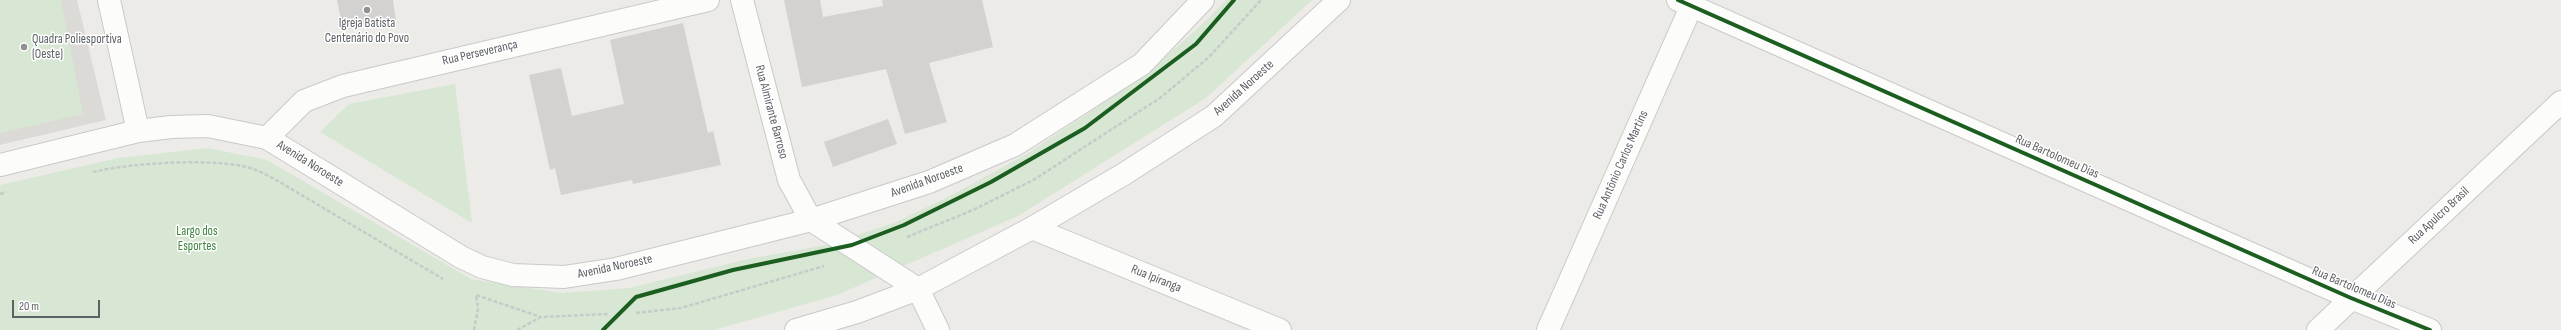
<!DOCTYPE html>
<html>
<head>
<meta charset="utf-8">
<style>
	body { margin:0 }
	#map { position:relative; width:2561px; height:330px; overflow:hidden; background:#ecebe7; font-family:"Sofia Sans Condensed",sans-serif }
	canvas { display:block }
	.scale { position:absolute; left:12px; top:300px; width:88px; height:18px; box-sizing:border-box; border:2px solid #5d6164; border-top:0; padding-left:5px; font-size:12px; line-height:14px; white-space:nowrap; color:#5d6164; -webkit-text-stroke:3px #fff; paint-order:stroke }
</style>
</head>
<body>
<div id="map">
<canvas width="2561" height="330"></canvas>
<div class="scale">20 m</div>
</div>
<script>
const g = document.querySelector('canvas').getContext('2d');
g.lineJoin = 'round';
function fillPath(path, color) { g.fillStyle = color; g.fill(path, 'evenodd'); }
function stroke(path, color, width, dash) { g.strokeStyle = color; g.lineWidth = width; g.lineCap = dash ? 'butt' : 'round'; g.setLineDash(dash || []); g.stroke(path); }
function drawText(font, color, halo, rows, align = 'center') {
  g.font = font + ' "Sofia Sans Condensed",sans-serif'; g.lineWidth = 3; g.setLineDash([]); g.textBaseline = 'middle'; g.strokeStyle = halo; g.fillStyle = color; for (const [text, x, y, turn = 0] of rows) {
    g.save(); g.translate(x, y); g.rotate((+turn || 0) * Math.PI / 180); g.textAlign = isNaN(turn) ? turn : align; if (halo) g.strokeText(text, 0, 0); g.fillText(text, 0, 0); g.restore();
  }
}
fillPath(new Path2D(`
	M0 0H77L106 120 0 145Z`), '#dcdad6');
fillPath(new Path2D(`
	M0 0H61L83 114 0 133Z
	M1226 0H1312L1206 98 1018 216 837 295 714 330H0V185L118 158 207 148 267 160 471 279 562 293 629 288 748 259 826 245 894 223 946 198 1027 154 1149 72 1209 18Z
	M455 84 472 223 320 132 349 104Z`), '#d7e7d4');
fillPath(new Path2D(`
	M337 0H393L396 21 343 30Z
	M784 0H820L823 17 883 6 882 0H982L993 47 929 63 947 122 905 134 886 69 802 87Z
	M683 23 708 133 713 131 721 165 633 184 632 180 561 195 555 168 550 170 529 75 561 68 572 116 624 104 610 40Z
	M888 119 897 144 833 167 824 142Z`), '#d3d2d0');
const street = new Path2D(`
	M109 0 138 131
	M742 0 789 180 811 220
	M1678 0 2351 298 2430 330
	M267 138 304 101 343 86 708 0
	M1032 228 1280 330
	M1548 330 1694 0
	M2318 330 2561 102`);
const secondary = new Path2D(`
	M0 165 138 131 171 127 208 126 267 138 461 257 482 267 513 275 564 277 616 269 811 220 929 182 1015 145 1142 64 1203 0
	M811 220 918 289 938 330
	M796 330 857 312 918 289 1032 228 1124 174 1214 116 1339 0`);
stroke(street, '#c9c9c9', 24);
stroke(secondary, '#c9c9c9', 24);
stroke(new Path2D(`
	M93 172C128 163 220 157 253 169 262 172 270 177 278 181L443 279
	M0 194 6 192
	M907 237 973 210 1035 179 1160 98 1209 57 1261 0
	M636 313 681 308 824 266
	M474 330 478 309 476 295 541 317
	M517 330 541 317 608 314`), '#c6cbc9', 2.5, [4, 2]);
stroke(street, '#fcfcfb', 22);
stroke(secondary, '#fcfcfb', 22);
stroke(new Path2D(`
	M1678 0 2351 298 2430 330
	M603 330 636 297 733 270 852 245 904 225 991 182 1085 128 1196 44 1234 0`), '#1b5e20', 4);
for (const [x, y, r, color] of [
	[367,10,4,"#8f9192"],
	[24,47,4,"#8f9192"]
]) { const dot = new Path2D(); dot.arc(x, y, r, 0, 2 * Math.PI); g.fillStyle = color; g.fill(dot); stroke(dot, '#fff', 1.5); }
drawText('13px', '#5d6164', '#fff', [
	["Igreja Batista",367,24],
	["Centenário do Povo",367,39],
	["Quadra Poliesportiva",32,40,"left"],
	["(Oeste)",32,55,"left"]
]);
drawText('13px', '#5d6164', '#fff', [
	["Rua Perseverança",480,53,-13],
	["Avenida Noroeste",1244,88,-42],
	["Rua Almirante Barroso",771,112,75],
	["Rua Bartolomeu Dias",2057,157,24],
	["Avenida Noroeste",310,164,32],
	["Rua Antônio Carlos Martins",1621,165,-66],
	["Avenida Noroeste",927,181,-20],
	["Rua Apulcro Brasil",2439,216,-43],
	["Avenida Noroeste",615,267,-12],
	["Rua Ipiranga",1156,279,22],
	["Rua Bartolomeu Dias",2354,288,23]
]);
drawText('13px', '#3d843e', '#fff', [
	["Largo dos",197,232],
	["Esportes",197,247]
]);
</script>
</body>
</html>
